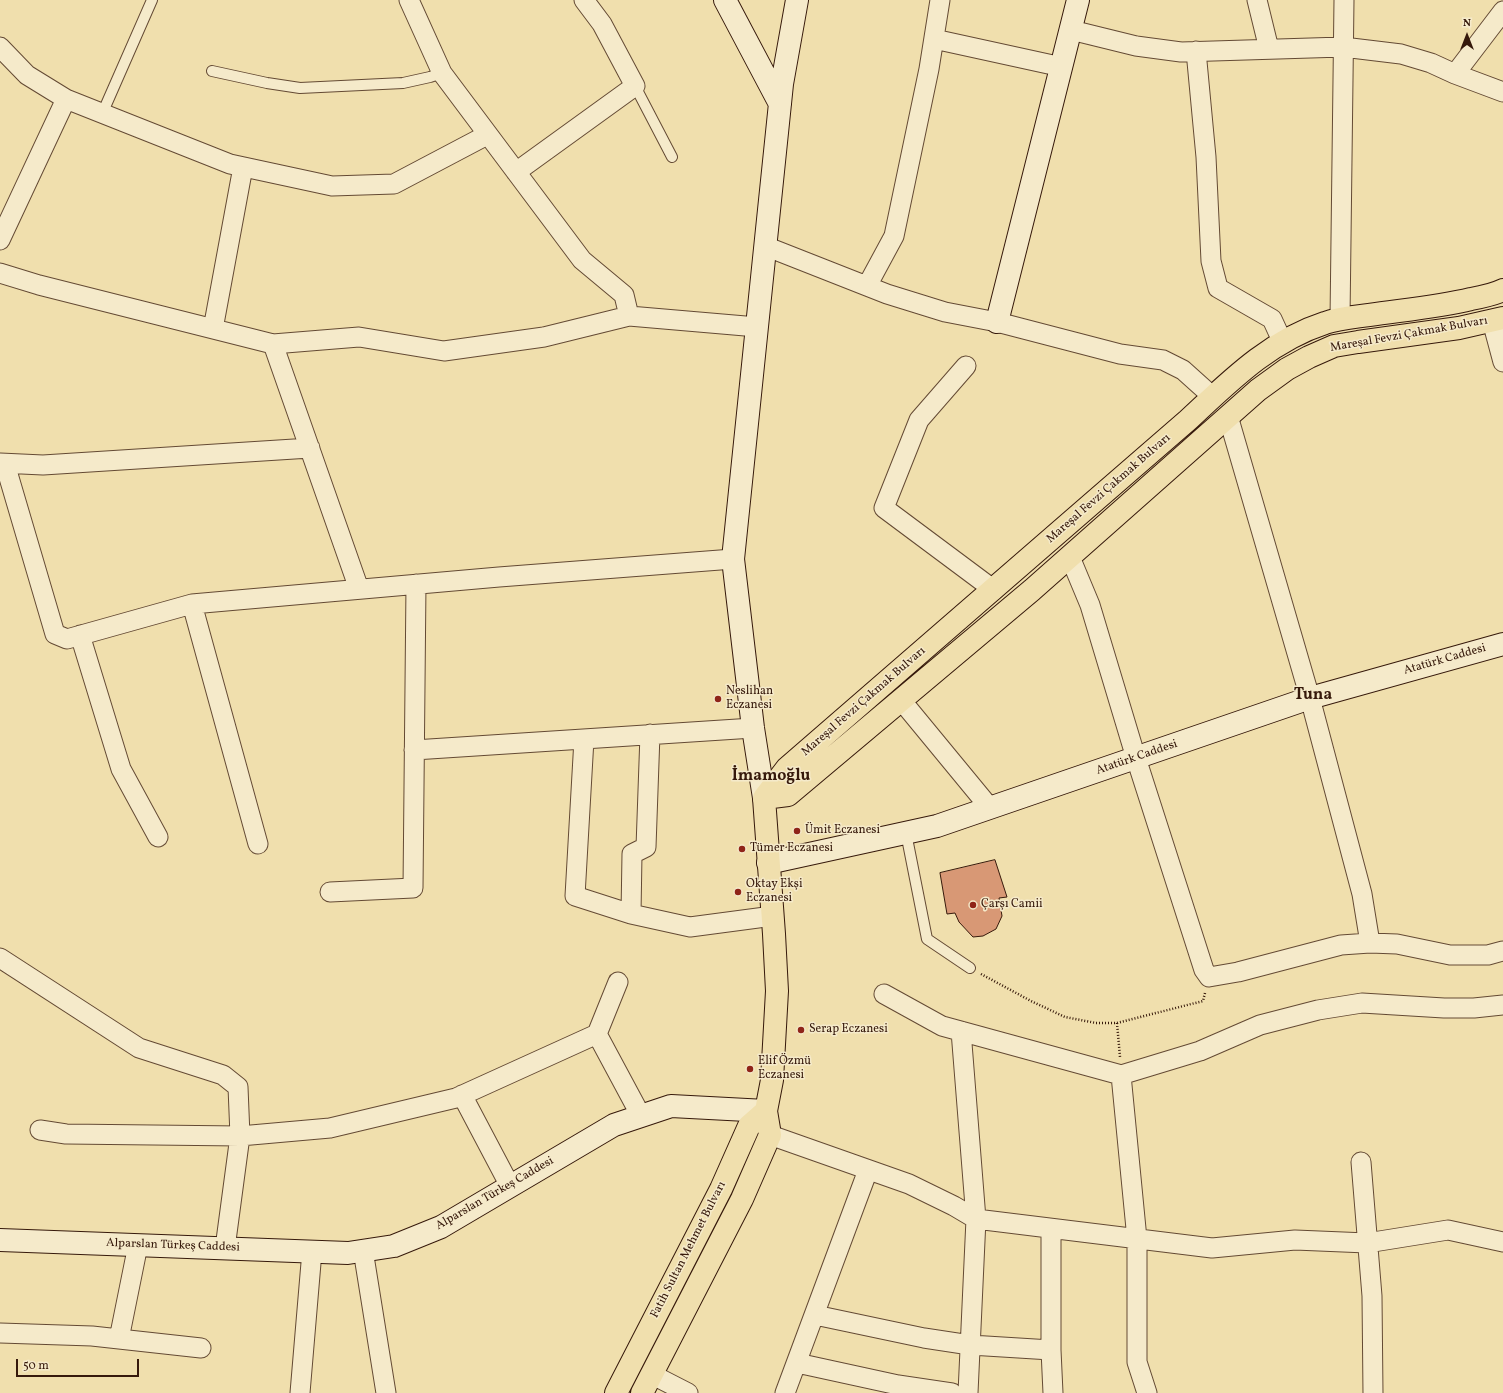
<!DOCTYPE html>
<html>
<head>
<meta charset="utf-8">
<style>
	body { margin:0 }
	#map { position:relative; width:1503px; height:1393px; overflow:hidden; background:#f0dfad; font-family:Vollkorn,serif }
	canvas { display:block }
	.north { position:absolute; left:1447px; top:16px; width:40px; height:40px; -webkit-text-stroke:3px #f5eaca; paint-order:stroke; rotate:0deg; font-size:11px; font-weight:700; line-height:16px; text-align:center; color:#36190b }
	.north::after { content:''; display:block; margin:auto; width:14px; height:18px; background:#36190b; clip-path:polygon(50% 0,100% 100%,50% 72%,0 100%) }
	.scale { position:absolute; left:16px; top:1359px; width:123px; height:18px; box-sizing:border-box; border:2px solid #36190b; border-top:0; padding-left:5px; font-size:12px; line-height:14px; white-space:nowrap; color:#36190b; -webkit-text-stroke:3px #f5eaca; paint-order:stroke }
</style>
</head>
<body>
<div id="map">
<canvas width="1503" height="1393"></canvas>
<div class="north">N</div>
<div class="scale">50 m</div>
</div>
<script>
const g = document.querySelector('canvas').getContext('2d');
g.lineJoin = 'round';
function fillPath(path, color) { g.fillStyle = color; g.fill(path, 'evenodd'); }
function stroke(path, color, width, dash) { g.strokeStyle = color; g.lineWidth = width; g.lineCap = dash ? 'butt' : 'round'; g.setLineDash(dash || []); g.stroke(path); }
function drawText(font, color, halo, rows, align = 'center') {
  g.font = font + ' Vollkorn,serif'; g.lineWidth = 3; g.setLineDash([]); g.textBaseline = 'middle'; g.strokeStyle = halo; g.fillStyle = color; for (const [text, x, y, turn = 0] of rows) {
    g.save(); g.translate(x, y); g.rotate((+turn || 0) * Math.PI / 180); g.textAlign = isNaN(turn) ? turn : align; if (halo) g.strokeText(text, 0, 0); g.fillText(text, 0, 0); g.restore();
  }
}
const building = new Path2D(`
	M995 860 1007 897 999 898 1002 916 996 929 983 936 973 937 959 922 955 913 947 914 940 873Z`);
fillPath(building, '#d89875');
stroke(building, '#36190b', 1);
const lane = new Path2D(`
	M212 71 267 83 300 88 403 83 430 77 442 73
	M635 86 672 157
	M102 114 152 0
	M906 833 927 939 970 968`);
const street = new Path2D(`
	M409 0 442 73 582 260 624 295 629 316
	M1257 0 1269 49
	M1071 30 1136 46 1181 52 1343 47 1401 54 1431 63 1455 74 1503 92
	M934 39 1062 67
	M0 47 27 75 66 99 230 164 332 186 394 184 487 135
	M1196 51 1206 157 1211 261 1218 288 1272 319 1283 343
	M1455 74 1503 11
	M516 172 635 86 602 24 584 0
	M0 240 66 99
	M765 246 887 294 945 312 997 322 1120 354 1163 360 1183 370 1213 397
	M0 273 39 285 273 344 359 337 444 351 544 337 629 316 757 327
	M867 286 894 236 929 69 940 0
	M1340 319 1344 0
	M1492 321 1503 362
	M213 329 243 167
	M273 344 359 589
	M966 366 919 420 884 508 994 590
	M1228 416 1310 698 1362 894 1370 943
	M0 463 43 465 310 448
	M5 464 55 634 67 639 192 604 499 577 733 559
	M1070 557 1090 605 1136 758 1204 970 1209 977 1238 972 1341 945 1370 943 1397 944 1450 955H1488L1503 951
	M192 604 258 844
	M80 635 121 769 158 837
	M901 700 990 808
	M584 739 575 896 631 914 690 927 773 916
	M414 750 753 728
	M330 892 413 888 416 584
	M631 914 632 854 646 847 650 734
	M0 958 139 1048 223 1075 238 1087 240 1136 225 1248
	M884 994 942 1026 1121 1075 1200 1051 1260 1025 1318 1010 1362 1003 1444 1008H1474L1503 1005
	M961 1031 976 1219 968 1393
	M597 1034 641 1116
	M1121 1075 1137 1239V1362L1147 1393
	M462 1095 510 1186
	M40 1130 66 1134 240 1136 330 1128 456 1098 597 1034 618 982
	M770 1135 909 1184 954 1206 976 1219 1212 1248 1295 1240 1367 1243 1448 1230 1503 1242
	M1361 1162 1372 1296 1373 1393
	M1051 1229V1350L1053 1393
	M363 1250 386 1393
	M815 1315 924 1338 970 1345 1051 1350
	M0 1333 92 1336 201 1348
	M119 1339 138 1245
	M797 1363 898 1385 952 1393
	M651 1374 688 1393
	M300 1393 312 1251
	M785 1393 868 1170`);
const secondary = new Path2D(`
	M725 0 780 104
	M997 322 1078 0
	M764 798 753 728 733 559 782 84 797 0
	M768 863 937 826 1310 698 1503 644
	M0 1240 348 1253 394 1246 441 1227 614 1125 671 1106 766 1111`);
const primary = new Path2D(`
	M764 798 787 768 1188 420C1229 382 1269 341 1325 323 1339 318 1355 317 1369 315 1403 310 1438 307 1471 299 1482 297 1493 295 1503 290
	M764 798 788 795 1032 590 1258 390 1287 369 1309 357 1334 346 1358 342 1459 328 1503 318
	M616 1393 721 1189 749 1126 766 1111
	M642 1393 742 1199 770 1135 766 1111 772 1080 777 991 774 934 764 798`);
stroke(lane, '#644a34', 12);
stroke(street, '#644a34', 21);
stroke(secondary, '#36190b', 24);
stroke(primary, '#36190b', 24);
stroke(new Path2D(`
	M981 974 1031 1001 1065 1017 1096 1023H1117L1203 1001 1205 993
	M1117 1023 1120 1057`), '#36190b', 2.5, [1, 2]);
stroke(lane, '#f5eaca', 10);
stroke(street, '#f5eaca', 19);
stroke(secondary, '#f5eaca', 22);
stroke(primary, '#f0dfad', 22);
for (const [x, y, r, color] of [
	[718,699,4,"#8f2418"],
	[797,831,4,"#8f2418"],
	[742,849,4,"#8f2418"],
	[738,892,4,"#8f2418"],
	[973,905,4,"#8f2418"],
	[801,1030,4,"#8f2418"],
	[750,1069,4,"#8f2418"]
]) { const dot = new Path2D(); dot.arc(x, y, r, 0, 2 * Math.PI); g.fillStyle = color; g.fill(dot); stroke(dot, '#f5eaca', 1.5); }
drawText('12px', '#36190b', '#f5eaca', [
	["Mareşal Fevzi Çakmak Bulvarı",1409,335,-10],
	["Mareşal Fevzi Çakmak Bulvarı",1109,489,-41],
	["Atatürk Caddesi",1445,660,-16],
	["Mareşal Fevzi Çakmak Bulvarı",864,702,-41],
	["Atatürk Caddesi",1137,758,-19],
	["Alparslan Türkeş Caddesi",495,1194,-30],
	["Alparslan Türkeş Caddesi",173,1246,2],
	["Fatih Sultan Mehmet Bulvarı",689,1250,-63]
]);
drawText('12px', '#36190b', '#f5eaca', [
	["Neslihan",726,692],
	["Eczanesi",726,706],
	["Ümit Eczanesi",805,831],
	["Tümer Eczanesi",750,849],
	["Oktay Ekşi",746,885],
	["Eczanesi",746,899],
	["Çarşı Camii",981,905],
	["Serap Eczanesi",809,1030],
	["Elif Özmü",758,1062],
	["Eczanesi",758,1076]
], 'left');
drawText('bold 16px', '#36190b', '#f5eaca', [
	["Tuna",1313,696],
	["İmamoğlu",771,777]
]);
</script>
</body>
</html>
